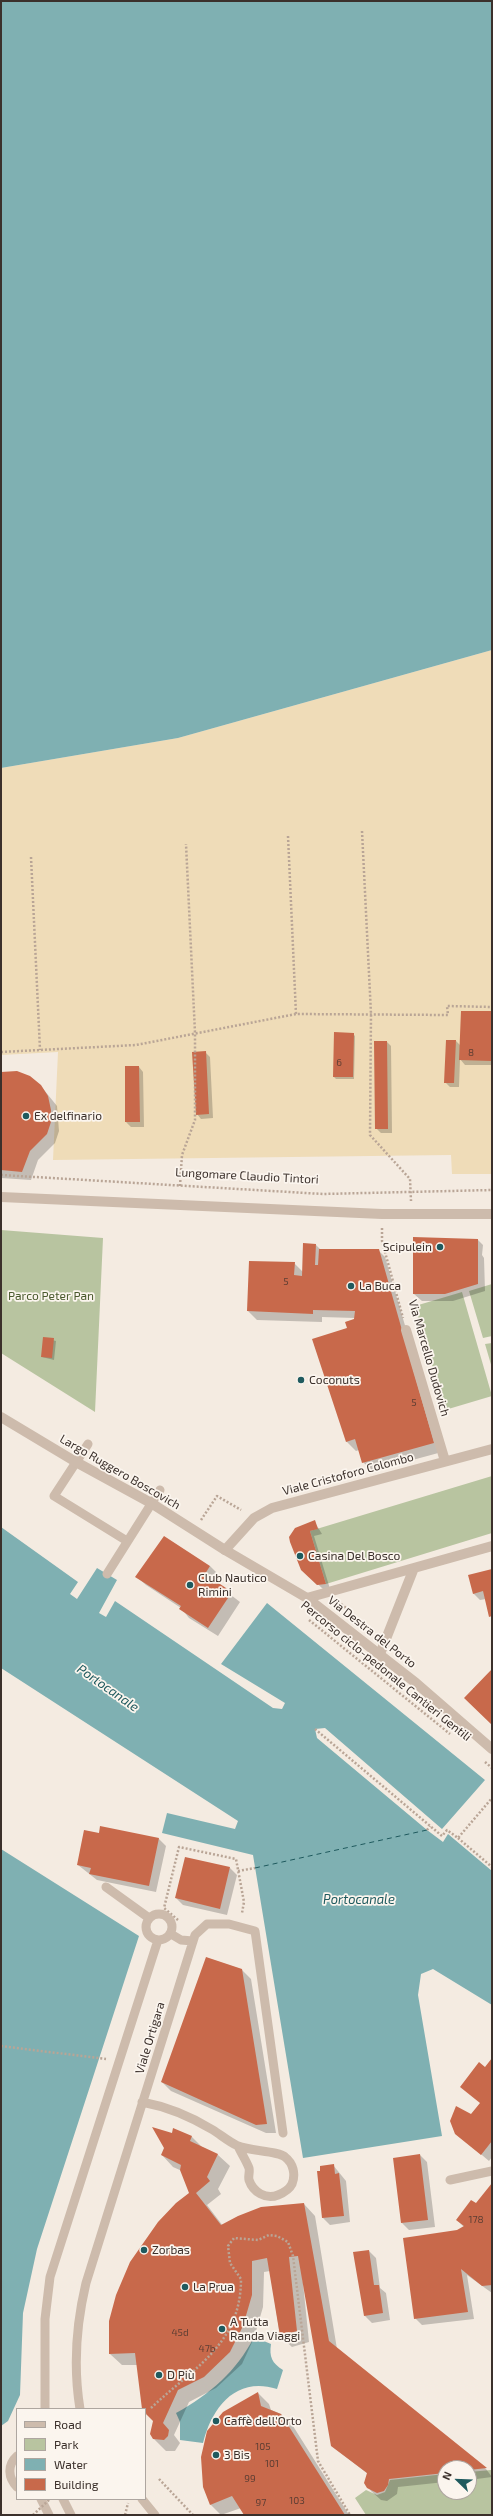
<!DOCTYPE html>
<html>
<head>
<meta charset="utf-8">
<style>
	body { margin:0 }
	#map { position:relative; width:493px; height:2516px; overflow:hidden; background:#f4ebe1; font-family:"Exo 2",sans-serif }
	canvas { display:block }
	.frame { position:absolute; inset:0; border:2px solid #3b302b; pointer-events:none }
	.legend { position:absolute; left:16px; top:2408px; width:130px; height:92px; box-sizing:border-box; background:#fbf5ee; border:1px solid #aea6a0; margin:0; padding:5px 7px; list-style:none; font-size:12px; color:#3b302b }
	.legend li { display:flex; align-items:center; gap:8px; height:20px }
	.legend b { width:20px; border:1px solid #aea6a0 }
	.north { position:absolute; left:437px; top:2460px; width:40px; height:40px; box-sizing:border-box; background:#fbf5ee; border:1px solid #aea6a0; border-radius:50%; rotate:293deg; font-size:11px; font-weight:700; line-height:16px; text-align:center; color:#3b302b }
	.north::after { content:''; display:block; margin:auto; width:14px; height:18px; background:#1f5a5e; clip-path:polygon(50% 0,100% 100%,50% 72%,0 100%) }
</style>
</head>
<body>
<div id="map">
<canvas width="493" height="2516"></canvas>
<div class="frame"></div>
<ul class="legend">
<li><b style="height:5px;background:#cdbbac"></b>Road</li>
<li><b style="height:11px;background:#b8c4a0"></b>Park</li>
<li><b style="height:11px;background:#7fb0b2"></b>Water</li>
<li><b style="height:11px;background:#c8694b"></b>Building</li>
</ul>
<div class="north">N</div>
</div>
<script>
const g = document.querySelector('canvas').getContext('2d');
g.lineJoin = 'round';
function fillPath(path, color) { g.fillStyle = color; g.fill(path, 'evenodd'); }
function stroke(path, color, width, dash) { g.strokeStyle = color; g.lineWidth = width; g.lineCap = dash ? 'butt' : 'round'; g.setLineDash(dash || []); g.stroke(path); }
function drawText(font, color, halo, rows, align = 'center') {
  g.font = font + ' "Exo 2",sans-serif'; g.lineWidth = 3.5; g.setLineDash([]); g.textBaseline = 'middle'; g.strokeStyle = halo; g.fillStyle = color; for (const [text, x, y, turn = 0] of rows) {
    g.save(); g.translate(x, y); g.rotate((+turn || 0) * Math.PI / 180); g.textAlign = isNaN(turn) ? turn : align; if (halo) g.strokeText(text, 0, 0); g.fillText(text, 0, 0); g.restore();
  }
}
fillPath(new Path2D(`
	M1 1230 103 1238 95 1412 1 1353Z
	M492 1284V1336L483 1338 469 1291Z
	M462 1292 492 1396 445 1410 415 1306Z
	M492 1343V1368L485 1344Z
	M492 1476V1533L326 1584 310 1531Z
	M491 2470 492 2515H366L355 2498 366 2490 377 2495 385 2492 390 2480 445 2474V2492H469V2472Z`), '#b8c4a0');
fillPath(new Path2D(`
	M492 650V1174H452L451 1155 53 1160 58 1052 1 1055V768L178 738Z`), '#efdcb8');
fillPath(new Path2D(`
	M1 1H492V650L178 738 1 768Z
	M1 1527 78 1582 70 1594 77 1599 97 1568 117 1580 99 1613 106 1617 115 1601 273 1708 282 1709 285 1703 221 1664 267 1603 485 1780 442 1829 325 1728 315 1729 317 1738 427 1830 443 1842 448 1834 492 1871V2005L433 1969 421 1974 418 1995 442 2136 303 2158 253 1855 162 1833 167 1813 235 1829 238 1821 1 1668Z
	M1 1849 139 1936 37 2249 23 2313 20 2395 8 2421 1 2426Z
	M254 2337 271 2344C269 2357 272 2363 283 2370L277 2389C236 2376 212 2407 203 2443L180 2440V2422L176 2413C210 2394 236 2372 254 2337Z`), '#7fb0b2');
fillPath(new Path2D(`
	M462 1012H492V1065H465L460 1059 459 1087H450L445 1082 456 1041 461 1046Z
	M353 1034 355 1036 354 1079H336L334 1077Z
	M387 1042 391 1046 392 1133H381L376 1128Z
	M205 1052 210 1057 213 1118 201 1119 197 1114Z
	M139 1067 143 1072 144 1127H131L126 1122Z
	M1 1073 40 1085 57 1106 59 1131 55 1143 38 1160 31 1180 1 1178Z
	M478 1240 483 1245 482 1255 484 1258 485 1291 453 1301H422L414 1294Z
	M316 1245 321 1250H378L385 1257 442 1452 372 1471 363 1462 359 1450 356 1451 347 1442 313 1340 348 1328 355 1318 322 1317V1322L257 1320 248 1311 294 1263 303 1272Z
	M44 1338 56 1341 54 1360 42 1357Z
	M314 1521 322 1534 314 1536 330 1589H323L307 1574 290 1537Z
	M210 1566 219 1575 214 1582 240 1602 218 1636 189 1618 181 1608 146 1585 137 1577Z
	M492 1570V1618L486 1599 480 1600 473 1593Z
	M99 1834 159 1839 166 1846 156 1892 97 1880 78 1865Z
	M230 1868 237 1875 227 1915 183 1905 176 1898Z
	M242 1970 251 1979 276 2133H266L171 2091 162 2082Z
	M492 2059V2157L489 2161 456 2133 481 2104 485 2068Z
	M174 2130 192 2137 202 2147 218 2155 230 2166 218 2189 221 2194 207 2205 223 2226 304 2204 315 2216 337 2349 486 2469 492 2477 469 2480V2468H445V2482L398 2487 397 2494 387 2501 381 2500 371 2491 365 2483 368 2474 332 2446 302 2273 309 2342 292 2347 280 2336 270 2271 264 2272 263 2307 254 2338 242 2364 216 2388 189 2402 174 2435 180 2443 175 2451H166L154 2439V2421L143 2409 138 2365H122L110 2354 190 2194 182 2171 173 2167 162 2155Z
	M420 2155 427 2162 435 2227 409 2230 402 2223 394 2159Z
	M333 2165 346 2181 350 2222 330 2225 323 2218Z
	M492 2185V2293L467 2275 474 2319 422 2325 415 2318 458 2231 464 2227 457 2220 476 2204Z
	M369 2251 376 2258 380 2288 386 2293 390 2320 372 2323 365 2316Z
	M258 2393 269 2404 271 2410 281 2414 293 2426 349 2515H245L241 2508 221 2515 211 2505 204 2487Z`), '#0003');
stroke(new Path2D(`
	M255 1868 427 1830`), '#1f5a5e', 1, [5, 4]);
fillPath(new Path2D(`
	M461 1011H492L491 1061 459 1060Z
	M334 1032 354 1033 353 1077H333Z
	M446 1040H456L454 1083H444Z
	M374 1041H387L388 1129H375Z
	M206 1051 209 1114 196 1115 192 1052Z
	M125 1066H139L140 1122H125Z
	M17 1071 30 1076 41 1085 48 1096 51 1110V1122L47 1134 30 1151 22 1172 1 1170V1072Z
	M413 1237 478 1239V1284L445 1294H413Z
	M303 1243 316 1244 315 1265H318L319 1249H379L434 1443 362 1463 355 1439 346 1442 312 1339 347 1328 345 1322 354 1319 355 1311 313 1310V1314L247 1311 249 1261 295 1262 294 1275 302 1276Z
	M43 1337 54 1338 52 1358 41 1357Z
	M315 1520 318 1529 310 1531 326 1584 317 1585 301 1570 290 1542 289 1537 295 1528Z
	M164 1536 210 1566 205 1574 232 1592 208 1628 179 1609 181 1606 135 1577Z
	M492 1569V1616L489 1617 483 1591 473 1594 468 1575Z
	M492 1669V1725L464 1698Z
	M100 1826 159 1838 149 1886 89 1874 91 1868 77 1865 84 1830 99 1833Z
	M185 1857 230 1867 220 1909 175 1898Z
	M206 1957 242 1969 267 2124 256 2125 161 2082Z
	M492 2058V2141L481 2155 455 2134 450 2121 456 2106 471 2114 480 2103 460 2087 479 2062 485 2067Z
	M152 2127 172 2133 173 2128 192 2136 190 2141 218 2154 207 2177 210 2181 196 2193 221 2225 238 2216 261 2207 304 2203 329 2341 487 2468 469 2470V2468H445V2473L389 2479 388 2485 384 2491 377 2493 367 2488 364 2483 367 2473 331 2446 298 2256 289 2257 297 2331 280 2336 267 2258 252 2261V2295L243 2326 230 2352 204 2377 178 2390 163 2423 169 2430 168 2436 164 2440 153 2439 150 2434 153 2421 145 2413V2409H142L135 2353 109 2354V2321L116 2295 130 2262 158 2222 176 2203 189 2193 180 2170 181 2165 161 2155 164 2148Z
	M420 2154 428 2220 401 2223 393 2158Z
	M334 2164 335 2174 339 2173 344 2216 322 2218 317 2171H320V2166Z
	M492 2183V2285L482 2286 461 2269 468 2312 414 2319 403 2238 457 2230 464 2226 456 2220 471 2200 476 2203Z
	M369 2250 374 2285H379L383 2313 364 2316 353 2252Z
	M258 2392 261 2406 281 2414 345 2515H244L232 2496 210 2505 203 2487 201 2457 207 2431 223 2412Z`), '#c8694b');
stroke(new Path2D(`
	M362 831 371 1014 370 1135 410 1179 411 1201
	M288 836 296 1014
	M31 857 40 1050
	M1 1052 136 1045 296 1014 448 1015 447 1006 492 1007
	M1 1175 323 1194 492 1190
	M180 1186 182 1155 195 1120V1033L186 844
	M382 1228V1241L403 1318
	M201 1520 217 1496 241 1510
	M341 1604 350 1611
	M309 1620 450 1734
	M315 1729 442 1836 447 1830 458 1838 492 1798
	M485 1762 492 1768
	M427 1830 430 1826
	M458 1838 492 1867
	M238 1871 255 1868
	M178 1920 164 1908 179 1847 236 1859 244 1902 242 1913
	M1 2046 106 2059
	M151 2408C193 2368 241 2345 241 2279L230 2263 228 2246 234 2238 258 2240 269 2235 277 2236 288 2242 293 2256 318 2461 350 2515
	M145 2414V2413
	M159 2479 193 2515
	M125 2515 128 2503`), '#b9a596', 2.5, [2, 2]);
stroke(new Path2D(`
	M88 1444 54 1496 127 1541
	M107 1574 160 1490
	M106 1887 149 1918
	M146 1927a13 13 0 1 1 26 0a13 13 0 1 1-26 0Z
	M171 1934 181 1940 193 1941
	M142 2102C169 2107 190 2116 213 2130 221 2135 229 2142 238 2146 250 2151 279 2151 285 2157 293 2163 296 2174 292 2184 289 2190 283 2193 278 2195 266 2200 253 2192 249 2180 248 2176 250 2172 249 2168 246 2160 241 2153 238 2146
	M450 2180 492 2171
	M45 2409V2319L50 2277 158 1940
	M80 2409C73 2366 76 2325 86 2283L195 1935 207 1924H229L255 1931 283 2133
	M17 2456C7 2465 8 2478 17 2487
	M41 2499 49 2515
	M63 2499 71 2515
	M142 2499 155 2515`), '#cdbbac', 9);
stroke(new Path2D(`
	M406 1330 445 1461
	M225 1550 254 1518 272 1508 492 1449
	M307 1598 492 1546
	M380 1654 414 1568`), '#cdbbac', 10);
stroke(new Path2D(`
	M1 1197 382 1214H492
	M1 1417 76 1462 151 1503 225 1550 307 1598 416 1683 492 1749`), '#cdbbac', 10);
stroke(new Path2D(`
	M33 2515 50 2499`), '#b9a596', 2.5, [2, 2]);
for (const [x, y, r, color] of [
	[26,1116,4,"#1f5a5e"],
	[440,1247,4,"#1f5a5e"],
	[351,1286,4,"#1f5a5e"],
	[301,1380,4,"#1f5a5e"],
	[300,1556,4,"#1f5a5e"],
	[190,1585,4,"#1f5a5e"],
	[144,2250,4,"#1f5a5e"],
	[185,2287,4,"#1f5a5e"],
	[222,2329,4,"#1f5a5e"],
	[159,2375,4,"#1f5a5e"],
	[216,2421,4,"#1f5a5e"],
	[216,2455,4,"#1f5a5e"]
]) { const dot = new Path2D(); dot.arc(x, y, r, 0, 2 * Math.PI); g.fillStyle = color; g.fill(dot); stroke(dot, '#fbf5ee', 1.5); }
drawText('10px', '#5e3e33', null, [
	["8",471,1053],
	["6",339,1063],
	["5",286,1282],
	["5",414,1403],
	["178",476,2220],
	["45d",180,2333],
	["47b",207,2349],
	["105",263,2447],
	["101",272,2464],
	["99",250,2479],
	["103",297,2501],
	["97",261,2503]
]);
drawText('12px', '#3b302b', '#fbf5ee', [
	["Ex delfinario",34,1116],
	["Scipulein",432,1247,"right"],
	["La Buca",359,1286],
	["Coconuts",309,1380],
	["Casina Del Bosco",308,1556],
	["Club Nautico",198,1578],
	["Rimini",198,1592],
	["Zorbas",152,2250],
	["La Prua",193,2287],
	["A Tutta",230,2322],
	["Randa Viaggi",230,2336],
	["D Più",167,2375],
	["Caffè dell'Orto",224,2421],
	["3 Bis",224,2455]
], 'left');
drawText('12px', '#3b302b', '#fbf5ee', [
	["Lungomare Claudio Tintori",247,1176,3],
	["Via Marcello Dudovich",429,1358,74],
	["Largo Ruggero Boscovich",120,1472,30],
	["Viale Cristoforo Colombo",348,1474,-15],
	["Via Destra del Porto",372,1632,38],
	["Percorso ciclo-pedonale Cantieri Gentili",386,1671,39],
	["Viale Ortigara",150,2038,-73]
]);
drawText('12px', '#4a5a2e', '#fbf5ee', [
	["Parco Peter Pan",51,1296]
]);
drawText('italic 13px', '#1f5a5e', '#fbf5ee', [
	["Portocanale",108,1688,35],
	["Portocanale",359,1900]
]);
</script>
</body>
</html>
